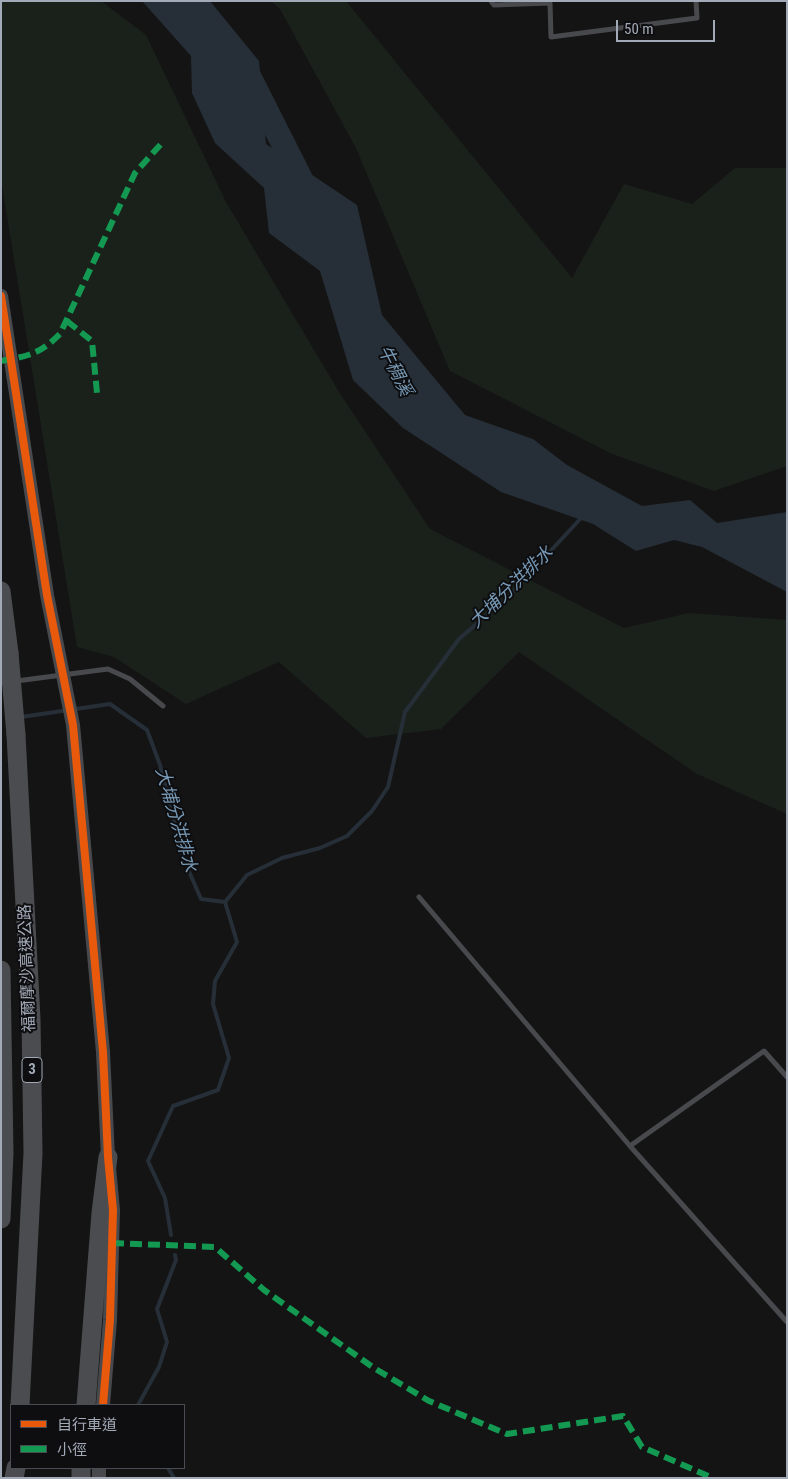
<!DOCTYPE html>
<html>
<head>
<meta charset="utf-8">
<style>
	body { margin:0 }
	#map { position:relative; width:788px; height:1479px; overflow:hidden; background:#141414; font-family:"Roboto Condensed","Noto Sans TC",sans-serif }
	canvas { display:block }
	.frame { position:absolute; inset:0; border:2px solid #a3aab7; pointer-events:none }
	.legend { position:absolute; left:10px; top:1404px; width:175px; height:65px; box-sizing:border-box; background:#0e0e10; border:1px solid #4a4c53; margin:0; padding:6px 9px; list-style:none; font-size:15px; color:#a3aab7 }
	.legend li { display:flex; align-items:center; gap:10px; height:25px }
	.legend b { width:25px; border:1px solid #4a4c53 }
	.scale { position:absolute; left:616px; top:20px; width:99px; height:22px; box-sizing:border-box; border:2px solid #a3aab7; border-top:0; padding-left:6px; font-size:15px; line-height:18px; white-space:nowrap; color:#a3aab7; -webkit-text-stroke:4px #0e0e10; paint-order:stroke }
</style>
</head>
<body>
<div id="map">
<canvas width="788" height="1479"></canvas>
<div class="frame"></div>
<ul class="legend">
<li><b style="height:6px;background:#e8590c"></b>自行車道</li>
<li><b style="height:6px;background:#139951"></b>小徑</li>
</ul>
<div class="scale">50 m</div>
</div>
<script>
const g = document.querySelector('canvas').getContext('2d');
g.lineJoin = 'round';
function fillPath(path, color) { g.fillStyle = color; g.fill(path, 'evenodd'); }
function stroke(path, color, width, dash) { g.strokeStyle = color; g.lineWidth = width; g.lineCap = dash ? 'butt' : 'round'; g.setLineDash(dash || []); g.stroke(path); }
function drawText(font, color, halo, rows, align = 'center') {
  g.font = font + ' "Roboto Condensed","Noto Sans TC",sans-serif'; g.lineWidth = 4; g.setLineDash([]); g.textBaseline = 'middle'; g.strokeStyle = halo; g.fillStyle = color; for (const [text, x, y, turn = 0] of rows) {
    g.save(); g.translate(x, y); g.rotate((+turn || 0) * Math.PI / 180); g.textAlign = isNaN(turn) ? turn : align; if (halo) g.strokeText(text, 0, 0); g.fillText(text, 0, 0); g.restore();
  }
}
fillPath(new Path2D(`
	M1 1H101L146 35 226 202 339 392 430 529 624 628 689 613 787 620V814L697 774 519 652 441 729 366 738 279 662 186 704 114 657 77 647 1 179Z
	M271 1H346L572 278 624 184 692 204 735 168H787V466L714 491 610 453 450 371 356 148 280 9Z`), '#1a211b');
fillPath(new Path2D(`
	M142 1H210L259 61 266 144 357 205 382 315 465 415 533 439 567 465 642 506 690 500 717 523 787 512V592L702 547 674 540 636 551 593 524 501 492 403 428 353 380 320 271 269 233 264 188 215 143 192 93 191 56Z`), '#262f37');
stroke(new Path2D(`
	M21 717 110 704 147 730 160 765 184 860 201 899 225 902 247 875 282 858 320 848 347 836 372 811 388 787 405 712 459 639 507 598 582 517
	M171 1235 165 1198 148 1161 173 1106 218 1090 229 1058 213 1004 215 981 237 942 225 902
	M138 1405 159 1367 167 1342 157 1309 176 1260 175 1255
	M168 1468 174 1478`), '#262f37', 4);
stroke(new Path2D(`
	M248 74 307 191`), '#262f37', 24);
stroke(new Path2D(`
	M491 1 494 5 550 3 551 37 697 18 696 1
	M1 683 108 669 130 679 163 706
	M419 897 630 1146 787 1322
	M630 1146 764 1051 787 1077`), '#48494d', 5);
stroke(new Path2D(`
	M1 296 47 595 73 725 103 1052 108 1157 113 1210 110 1320 103 1405
	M99 1478V1468`), '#48494d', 14);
stroke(new Path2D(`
	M1 591 9 653
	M16 735 31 1019 33 1153 20 1405
	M1 970 4 1153 1 1219
	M86 1405 101 1213 108 1157
	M14 1478 16 1468
	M81 1478V1468`), '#4a4c4f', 19);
stroke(new Path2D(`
	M9 653 16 735`), '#4a4c4f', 19);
stroke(new Path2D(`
	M67 321 92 341 97 393
	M1 361C28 356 40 354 60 334L135 173 161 144
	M112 1243 215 1247 264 1290 374 1368 429 1401 507 1434 623 1416 642 1447 713 1478`), '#139951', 6, [12, 6]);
stroke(new Path2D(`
	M1 296 47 595 73 725 103 1052 108 1157 113 1210 110 1320 103 1405`), '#e8590c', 8);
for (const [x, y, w] of [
	[32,1070,20]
]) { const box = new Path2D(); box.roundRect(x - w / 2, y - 12.5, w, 25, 4); g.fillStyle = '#0e0e10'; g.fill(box); stroke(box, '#a3aab7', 1); }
drawText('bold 15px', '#a3aab7', null, [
	["3",32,1070]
]);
drawText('16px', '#a3aab7', '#0e0e10', [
	["福爾摩沙高速公路",28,968,-92]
]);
drawText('italic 18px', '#7799b5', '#0e0e10', [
	["牛稠溪",394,371,63],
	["大埔分洪排水",512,588,-44],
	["大埔分洪排水",175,820,74]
]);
</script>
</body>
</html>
